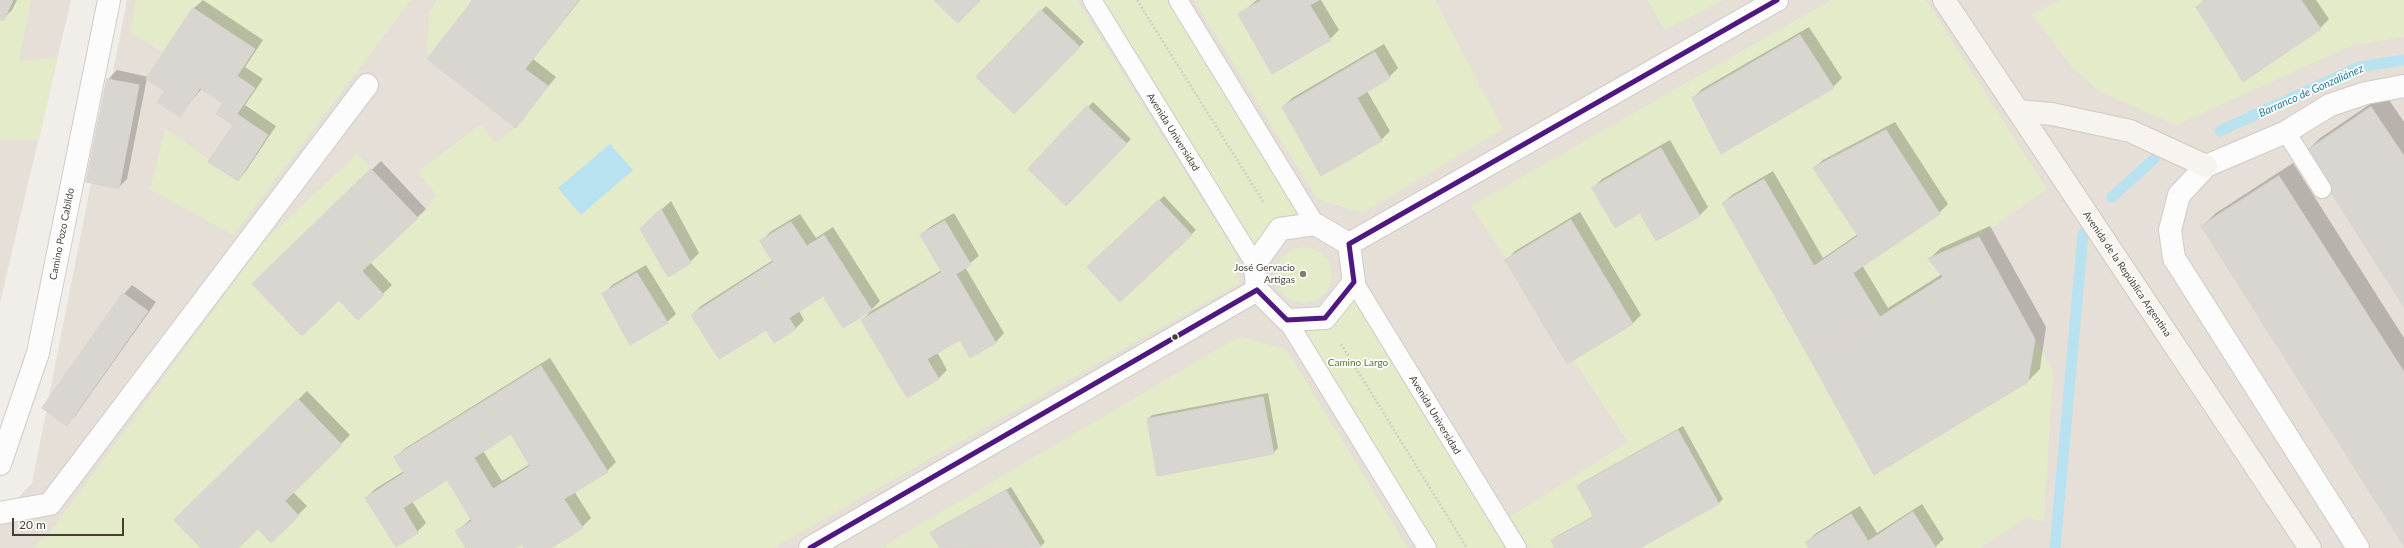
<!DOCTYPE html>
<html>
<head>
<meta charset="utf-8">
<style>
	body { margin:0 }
	#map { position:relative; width:2404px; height:548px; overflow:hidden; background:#f1eeea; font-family:Lato,sans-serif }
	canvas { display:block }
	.scale { position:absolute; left:12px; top:518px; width:112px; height:18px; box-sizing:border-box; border:2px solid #473e35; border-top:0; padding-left:5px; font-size:12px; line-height:14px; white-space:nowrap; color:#473e35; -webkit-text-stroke:3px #fff; paint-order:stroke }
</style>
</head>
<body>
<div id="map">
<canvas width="2404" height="548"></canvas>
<div class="scale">20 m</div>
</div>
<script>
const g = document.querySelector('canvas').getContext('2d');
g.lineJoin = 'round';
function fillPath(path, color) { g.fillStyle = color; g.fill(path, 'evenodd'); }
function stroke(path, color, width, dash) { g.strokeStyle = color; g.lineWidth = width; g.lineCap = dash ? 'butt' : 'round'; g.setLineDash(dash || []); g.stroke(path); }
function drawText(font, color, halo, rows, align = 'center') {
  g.font = font + ' Lato,sans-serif'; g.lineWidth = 3.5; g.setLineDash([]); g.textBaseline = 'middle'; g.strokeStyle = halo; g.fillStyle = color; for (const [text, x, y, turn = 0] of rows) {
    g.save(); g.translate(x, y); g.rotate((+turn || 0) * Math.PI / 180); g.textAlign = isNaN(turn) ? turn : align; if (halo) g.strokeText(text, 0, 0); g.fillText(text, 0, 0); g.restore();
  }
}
fillPath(new Path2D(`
	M0 0H71L0 303Z
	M127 0H2404V548H0V517L32 483Z`), '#e5dfd7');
fillPath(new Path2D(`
	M0 0H31L19 62 58 57 39 140H0Z
	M136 0H411L234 235 150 190 165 128 238 181 268 135 200 88 180 117 157 102 164 91 146 79 163 52 130 32Z
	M437 0H1077L1237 255 1235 272 1240 283 773 548H33L50 532 265 240 357 154 418 218 436 195 418 172 481 124 495 143 515 128 427 59 429 12Z
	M1092 0H1178L1315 224 1280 229 1255 264Z
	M1194 0H1435L1503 129 1363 213 1317 199Z
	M1647 0H1723L1665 30Z
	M1831 0H1926L2047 189 1979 237 2053 371 2044 521 2026 518 1980 548H1529L1510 517 1628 442 1471 206Z
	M2061 0H2404V37L2353 45 2176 125 2100 92 2073 68 2032 14Z
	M1276 275a28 28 0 1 1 56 0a28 28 0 1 1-56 0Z
	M1354 282 1517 548H1426L1287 320 1325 318Z
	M1240 336 1287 350 1408 548H880Z`), '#e3ebc9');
fillPath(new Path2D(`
	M610 144 633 170 581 215 558 188Z`), '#b9e2f0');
fillPath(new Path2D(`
	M0 0H17L12 10 3 19H0Z
	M203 0 263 40 245 67 263 79 245 105 276 126 246 171 238 180 234 125 224 103 202 88 179 116 166 90 147 78 127 179 118 188 87 182 108 79 117 70 149 77 194 8Z
	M473 0H580L533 59 556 77 515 126Z
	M1257 0H1321L1339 30 1330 39 1239 15Z
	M2204 0H2316L2329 19 2320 28 2197 8Z
	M1046 6 1084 42 1014 112 977 76Z
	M1809 27 1842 78 1833 87 1693 98 1702 89Z
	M1384 44 1398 68 1389 77 1367 91 1390 131 1381 140 1283 107 1292 98Z
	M2385 94 2404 122V305L2306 152 2320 138Z
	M1093 102 1131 139 1066 205 1029 169Z
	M1895 122 1948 204 1939 213 1862 265 1888 308 1942 274 1929 259 1941 248 1990 226 2046 327 2040 369 2028 381 1810 357 1723 203 1732 195 1773 171 1823 258 1858 234 1814 168 1823 160Z
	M1670 140 1708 207 1700 215 1641 212 1593 188 1602 179Z
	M381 161 426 209 370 262 392 285 358 318 339 299 262 275Z
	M2293 163 2404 338V544L2202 226 2216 213Z
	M1164 196 1196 230 1120 301 1089 267Z
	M671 201 699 253 690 262 650 220Z
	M1580 212 1641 315 1632 324 1507 260 1515 251Z
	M954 213 979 256 965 267 1004 333 996 342 971 356 960 339 937 352 947 370 939 378 862 320 871 311 942 270 921 235 930 227Z
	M800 214 816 238 833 227 880 301 871 310 824 295 799 311 804 320 795 329 766 328 692 315 701 306 773 260 762 241 770 232Z
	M646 265 676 314 667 322 604 294 612 285Z
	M132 285 156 302 75 416 67 424 124 294Z
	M550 358 616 462 607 471 574 491 591 518 582 527 550 548H526L522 542 513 548H467L457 531 472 518 447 479 412 501 426 523 417 532 366 498 375 489 404 471 396 457 404 449ZM511 433 530 464 502 481 483 451Z
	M307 391 350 435 293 492 307 506 271 542 258 528 237 548H203L175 520Z
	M1268 393 1278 448 1273 453 1148 419 1152 415Z
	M1683 426 1723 499 1719 503 1638 548H1556L1552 541 1557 536 1594 516 1578 487 1583 482Z
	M1011 487 1045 542 1040 547 942 548 932 533 936 529Z
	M1922 504 1944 539 1934 548H1810L1806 543 1815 534 1860 506 1877 533Z`), '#0003');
stroke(new Path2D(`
	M2220 131 2359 67 2404 60
	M2112 197 2154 159
	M2055 548 2083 234`), '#b9e2f0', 11);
const building = new Path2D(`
	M0 0H13L4 20H0Z
	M471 0H579L525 69 548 86 516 128 427 59 472 1Z
	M934 0H981L958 23Z
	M1262 0H1319L1310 5 1331 40 1272 74 1238 14Z
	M2206 0H2301L2321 29 2243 82 2196 7Z
	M193 8 255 49 237 76 255 88 237 114 268 135 238 181 208 162 233 125 216 114 223 103 200 88 180 117 157 102 165 91 146 79Z
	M1041 10 1080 47 1014 114 976 77Z
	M1800 35 1834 88 1721 154 1692 98Z
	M1375 52 1390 78 1357 98 1382 141 1321 176 1282 107Z
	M107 79 139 85 119 189 86 182Z
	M1087 106 1127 144 1066 206 1028 169Z
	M2371 107 2404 156V307L2305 152Z
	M1886 130 1940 214 1853 273 1880 317 1809 357 1722 203 1764 179 1814 266 1858 236 1813 168Z
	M1661 148 1700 216 1656 241 1640 213 1615 228 1592 188Z
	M371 169 418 218 362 271 384 295 358 320 339 300 302 336 252 284Z
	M2279 176 2404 372V546L2201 226Z
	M1159 200 1192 235 1120 302 1087 267Z
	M661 209 691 263 668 277 640 229Z
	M1571 220 1633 324 1567 364 1505 260Z
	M945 221 971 265 956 274 996 343 970 358 960 340 927 359 939 379 907 398 861 320 942 272 920 235Z
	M791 222 807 246 824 235 872 310 843 328 823 296 789 318 796 329 774 343 766 330 719 359 691 315 773 262 760 241Z
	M1979 237 2035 339 2028 382 1874 475 1809 357 1880 317 1943 277 1928 259Z
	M637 273 668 323 630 345 602 294Z
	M123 293 148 311 67 426 42 408Z
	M541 366 608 472 564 499 583 528 551 548H524L522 544 515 548H466L455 531 472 521 447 480 403 508 418 533 396 547 365 498 404 473 394 457ZM511 434 530 466 493 489 474 458Z
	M1263 397 1274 454 1157 476 1147 419Z
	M298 399 342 445 285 501 299 516 271 543 258 529 238 548H201L174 520Z
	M1678 430 1719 504 1640 548H1555L1551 540 1594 517 1577 486Z
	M1006 490 1041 547 940 548 930 533Z
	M1913 512 1936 548H1809L1805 542 1851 514 1868 541Z`);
fillPath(building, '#d9d5d1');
stroke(building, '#d9d4d0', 1);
const lane = new Path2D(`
	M1092 0 1255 264
	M1178 0 1315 224
	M2286 132 2322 189
	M1354 282 1517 548
	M1287 320 1427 548`);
const street = new Path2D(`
	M1315 224 1349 244 1354 282 1325 318 1287 320 1257 290 1255 264 1280 229Z
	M1349 244 1777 0
	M0 464 38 353 109 0
	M0 513 50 504 367 85
	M810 548 1257 290
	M2358 548 2174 258 2170 230 2179 195 2206 166 2286 132 2330 105 2366 93 2404 86`);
const secondary = new Path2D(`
	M1944 0 2310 548
	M2018 111 2052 114 2130 131 2206 166`);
stroke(lane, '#cfcbc7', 20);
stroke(street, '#cfcbc7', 24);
stroke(secondary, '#d0cac1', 24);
stroke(new Path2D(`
	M1137 0 1264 203
	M1341 344 1467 548`), '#d2ceca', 2.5, [2, 2]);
stroke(lane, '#fdfcfc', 18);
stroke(street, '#fdfcfc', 22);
stroke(secondary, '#f7f3ee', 22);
stroke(new Path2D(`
	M1349 244 1777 0
	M1257 290 1287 320 1325 318 1354 282 1349 244
	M810 548 1257 290`), '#4f1780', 5);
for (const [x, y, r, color] of [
	[1303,274,4,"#827c74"],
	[1175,337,3.5,"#473e35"]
]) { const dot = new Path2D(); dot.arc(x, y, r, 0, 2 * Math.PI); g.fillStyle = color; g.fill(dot); stroke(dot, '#fff', 1.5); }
drawText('10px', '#473e35', '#fff', [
	["Avenida Universidad",1173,132,58],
	["Camino Pozo Cabildo",62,234,-79],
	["Avenida de la República Argentina",2127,274,56],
	["Avenida Universidad",1435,415,59]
]);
drawText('10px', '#473e35', '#fff', [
	["José Gervacio",1295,268],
	["Artigas",1295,280]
], 'right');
drawText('10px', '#537a27', '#fff', [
	["Camino Largo",1358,363]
]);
drawText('italic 11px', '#287d9d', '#fff', [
	["Barranco de Gonzaliánez",2311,91,-24]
]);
</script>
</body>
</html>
